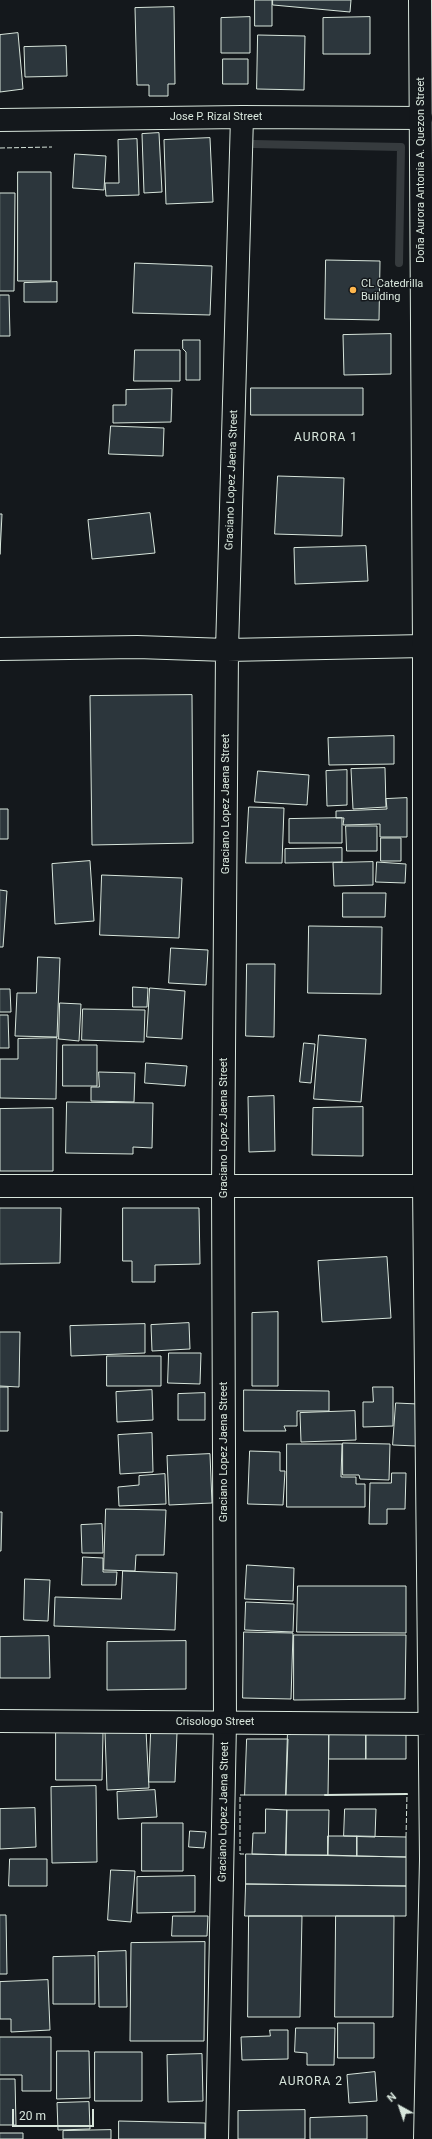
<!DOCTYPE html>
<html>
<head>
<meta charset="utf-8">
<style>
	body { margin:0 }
	#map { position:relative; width:432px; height:2139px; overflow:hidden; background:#14181c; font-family:Roboto,sans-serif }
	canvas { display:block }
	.north { position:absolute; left:380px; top:2087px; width:40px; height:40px; -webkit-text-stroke:3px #14181c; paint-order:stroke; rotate:320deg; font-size:11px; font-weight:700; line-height:16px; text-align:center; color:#d8e6dc }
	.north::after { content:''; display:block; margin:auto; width:14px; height:18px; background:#d8e6dc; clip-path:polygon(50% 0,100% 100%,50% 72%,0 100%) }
	.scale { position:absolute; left:12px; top:2109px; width:82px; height:18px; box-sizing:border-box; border:2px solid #d8e6dc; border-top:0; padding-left:5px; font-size:12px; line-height:14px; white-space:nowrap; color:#d8e6dc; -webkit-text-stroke:3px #14181c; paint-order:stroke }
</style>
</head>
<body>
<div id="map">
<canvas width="432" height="2139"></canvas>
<div class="north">N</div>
<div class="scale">20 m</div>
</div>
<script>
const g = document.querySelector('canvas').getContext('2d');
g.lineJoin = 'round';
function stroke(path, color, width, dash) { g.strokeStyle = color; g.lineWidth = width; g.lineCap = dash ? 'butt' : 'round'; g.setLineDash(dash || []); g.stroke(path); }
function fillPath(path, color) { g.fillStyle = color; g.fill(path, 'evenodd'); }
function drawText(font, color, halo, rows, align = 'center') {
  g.font = font + ' Roboto,sans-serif'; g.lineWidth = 3; g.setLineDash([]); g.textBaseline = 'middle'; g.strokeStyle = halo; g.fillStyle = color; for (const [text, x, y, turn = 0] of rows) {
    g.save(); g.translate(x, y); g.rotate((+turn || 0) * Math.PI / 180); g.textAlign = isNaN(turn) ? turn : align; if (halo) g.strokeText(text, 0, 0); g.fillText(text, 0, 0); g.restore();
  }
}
stroke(new Path2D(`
	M253 144 401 147 399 263`), '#363b3e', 8);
const building = new Path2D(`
	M255 0H272V26H255Z
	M273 0H351L350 12 273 5Z
	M174 7 175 84H168V96H149V85H137L135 8Z
	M250 17V53H221V18Z
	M370 17V54H323V18Z
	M18 33 23 89 0 92V35Z
	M258 35 305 36 304 90 257 89Z
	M66 46 67 76 25 77 24 47Z
	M223 59H248V84H223Z
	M159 133 162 192 144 193 142 134Z
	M210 138 213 202 166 204 164 140Z
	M137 139 139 195 106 196 105 183H119L118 140Z
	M75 154 106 156 104 190 73 188Z
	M18 172H51V281H18Z
	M0 193H15L14 291H0Z
	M326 260 380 261 379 320 325 319Z
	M135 263 212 266 210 315 133 313Z
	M57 282V302H24V283Z
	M0 295H9L10 336H0Z
	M391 334V374L344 375 343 335Z
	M183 340H200V380H186V352L183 349Z
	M135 350H180V381H134Z
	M251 388H363V415H251Z
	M172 389 171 422 113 423V405H126V390Z
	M111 426 164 428 163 456 109 454Z
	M278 476 344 478 342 536 275 534Z
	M150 513 155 553 92 559 88 520Z
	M0 514H2L0 554Z
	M366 546 368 581 295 584 294 548Z
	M192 695 193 843 92 845 90 696Z
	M394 736V764L329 765 328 738Z
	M385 768 386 807 353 809 351 769Z
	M347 770V805L327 806 326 771Z
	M258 771 309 775 307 805 255 802Z
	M407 798V837H380V824L343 825 344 818H336V811L387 809 386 799Z
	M249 807 284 808 282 863H246Z
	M0 809H8V839H0Z
	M342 818V843H289V819Z
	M346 826H377V851H347Z
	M381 838H401V861H381Z
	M342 848V862L285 863V849Z
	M90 861 94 921 55 924 52 864Z
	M373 862V885L334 886 333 863Z
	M377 862 406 864 405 883 376 882Z
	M102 875 182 878 179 938 100 935Z
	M0 890 7 891 3 947H0Z
	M343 893H386L385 917H343Z
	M309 926 382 927 381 994 308 993Z
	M171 948 208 950 206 985 169 983Z
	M38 957 60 958 57 1037 15 1036 17 993H36Z
	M247 964H275L274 1037 246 1036Z
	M133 987 148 988 147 1007H133Z
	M150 988 185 991 182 1039 147 1037Z
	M0 989H10L11 1012H0Z
	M60 1003 81 1004 79 1041 59 1039Z
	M83 1009 145 1010 144 1042 82 1040Z
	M0 1015H8L9 1048H0Z
	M319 1035 366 1039 361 1102 314 1099Z
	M57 1038 56 1099 0 1098V1059H18V1039Z
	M304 1043 315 1044 311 1083 300 1082Z
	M63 1045H97V1086H63Z
	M146 1063 187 1066 185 1086 145 1083Z
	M99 1072 135 1073 134 1102 91 1101V1087H99Z
	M274 1096 275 1151 249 1152 248 1097Z
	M67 1102 153 1103 152 1148 133 1147V1154L66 1153Z
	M363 1107V1156L312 1155 313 1108Z
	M53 1108V1171H0V1109Z
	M0 1208H61L60 1263 0 1264Z
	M123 1208H199L200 1264 155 1265V1282H132V1261H123Z
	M387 1257 391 1318 322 1322 318 1261Z
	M278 1312V1386H252V1313Z
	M189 1323 190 1349 152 1351 151 1325Z
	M145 1324V1353L71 1356 70 1326Z
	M0 1332H20L19 1387 0 1386Z
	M169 1353H201L200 1384 168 1383Z
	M107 1356H161V1386H107Z
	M0 1387H8V1431H0Z
	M373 1387H393V1426L363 1427V1402H373Z
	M152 1390 153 1420 117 1422 116 1392Z
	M244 1390 329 1391V1411H297V1426H284L286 1431H244Z
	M205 1393V1420H178V1394Z
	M396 1403 418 1404 416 1446 393 1445Z
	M355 1411 356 1440 301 1442 300 1413Z
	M152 1433 153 1472 120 1474 118 1435Z
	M343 1443 390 1444 389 1480 360 1479 359 1475H343Z
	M287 1444H342L341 1477H356V1484H365V1507H287Z
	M250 1451 280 1452V1471H285L283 1505 248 1504Z
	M210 1454 212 1503 169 1505 167 1456Z
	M392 1473H406L405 1509H387V1524H369L370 1483H391Z
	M165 1474 166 1504 119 1506 118 1487 139 1485V1476Z
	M106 1509 166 1510 164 1555H136L135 1571 104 1570Z
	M0 1512H2L1 1551H0Z
	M102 1524 103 1553H82L81 1525Z
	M83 1557 103 1558V1572H117L116 1585H82Z
	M247 1565 294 1568 293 1601 245 1599Z
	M123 1571 177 1573 175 1630 54 1626 55 1597 121 1599Z
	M25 1579 50 1580 48 1621 24 1620Z
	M298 1586H406V1633L297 1632Z
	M246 1602 294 1604 293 1632 245 1630Z
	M244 1632 293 1633 291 1699 243 1698Z
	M294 1635H406L405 1699 294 1700Z
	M49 1636 50 1678H0V1637Z
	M186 1641V1689L107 1690V1642Z
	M288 1729 329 1730 328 1795H286Z
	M146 1730 149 1788 107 1790 105 1732Z
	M329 1730H366V1759H329Z
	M366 1730 406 1734V1759H366Z
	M56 1732 103 1733 102 1780H56Z
	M151 1733H177L175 1782H149Z
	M247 1739H288L286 1795H245Z
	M96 1786 97 1862 52 1863 51 1787Z
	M155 1790 157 1817 118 1819 117 1792Z
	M35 1808 36 1847 0 1849V1809Z
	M266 1809 287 1810 286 1855 252 1854 253 1833H265Z
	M345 1809H376L375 1837 344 1836Z
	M287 1810H329L328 1855H286Z
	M142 1823H183V1871H142Z
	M190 1831 206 1832 204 1848 189 1847Z
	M328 1836H357V1856L328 1855Z
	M357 1836 406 1837V1857L357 1856Z
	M246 1854 406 1857V1886L246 1884Z
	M10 1859H47V1886H9Z
	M111 1870 135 1871 131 1922 108 1920Z
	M195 1876V1912L137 1913V1877Z
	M246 1884 406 1886V1916H245Z
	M0 1915H6L7 1974H0Z
	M173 1916H208L207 1936H172Z
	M249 1916H302L300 2017H248Z
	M336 1916H394L393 2017H335Z
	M205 1942 204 2041H130L131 1943Z
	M126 1951 127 2007H99L98 1952Z
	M95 1956V2004H53V1957Z
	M48 1980 50 2030 11 2032V2019H0V1982Z
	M338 2023H374V2058H338Z
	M296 2028H335L334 2065H307V2053L295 2052Z
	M270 2030H288V2059L242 2060 241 2037 270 2036Z
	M0 2037H51V2091H22V2075H0Z
	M57 2051H89L90 2098 57 2099Z
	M95 2052H142V2101H95Z
	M202 2054 203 2101 168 2102 167 2055Z
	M375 2072 377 2101 349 2103 347 2075Z
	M0 2079H15L16 2125H0Z
	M89 2102 90 2129 58 2130 57 2103Z
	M305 2110V2139H238V2111Z
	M367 2116V2139H310V2118Z
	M119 2121 205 2123V2139H119Z
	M111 2130V2139H63V2131Z
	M0 2133H23V2139H0Z`);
fillPath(building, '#2c363c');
stroke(building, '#d8e6dc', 1);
const street = new Path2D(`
	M0 120 242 117 421 118
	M0 649 137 647 227 650 424 646
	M0 1186H424
	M217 2139 225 1722 223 1185 227 650 242 117`);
const secondary = new Path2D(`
	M420 0 424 646V1186L431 1859 425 2139
	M0 1721 430 1724`);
stroke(street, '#d8e6dc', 24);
stroke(secondary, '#d8e6dc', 24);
stroke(street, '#14181c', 22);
stroke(secondary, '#14181c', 22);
stroke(new Path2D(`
	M0 148 52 147
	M245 1795H240V1854H246
	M406 1837 407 1794`), '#d8e6dc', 1, [5, 2]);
stroke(new Path2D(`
	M325 1795 407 1794`), '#d8e6dc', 2);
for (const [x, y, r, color] of [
	[353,290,4,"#ffb74d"]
]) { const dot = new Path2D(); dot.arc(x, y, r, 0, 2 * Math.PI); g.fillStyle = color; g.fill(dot); stroke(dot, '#14181c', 1.5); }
drawText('11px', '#d8e6dc', '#14181c', [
	["Jose P. Rizal Street",216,117],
	["Doña Aurora Antonia A. Quezon Street",421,170,-90],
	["Graciano Lopez Jaena Street",232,480,-88],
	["Graciano Lopez Jaena Street",226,804,-90],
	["Graciano Lopez Jaena Street",224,1128,-90],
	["Graciano Lopez Jaena Street",224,1452,-90],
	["Crisologo Street",215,1722],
	["Graciano Lopez Jaena Street",224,1812,-89]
]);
drawText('11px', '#d8e6dc', '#14181c', [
	["CL Catedrilla",361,284],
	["Building",361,297]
], 'left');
g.letterSpacing = '1px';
drawText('12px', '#d8e6dc', '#14181c', [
	["AURORA 1",326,438],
	["AURORA 2",311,2082]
]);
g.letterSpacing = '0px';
</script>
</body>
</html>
